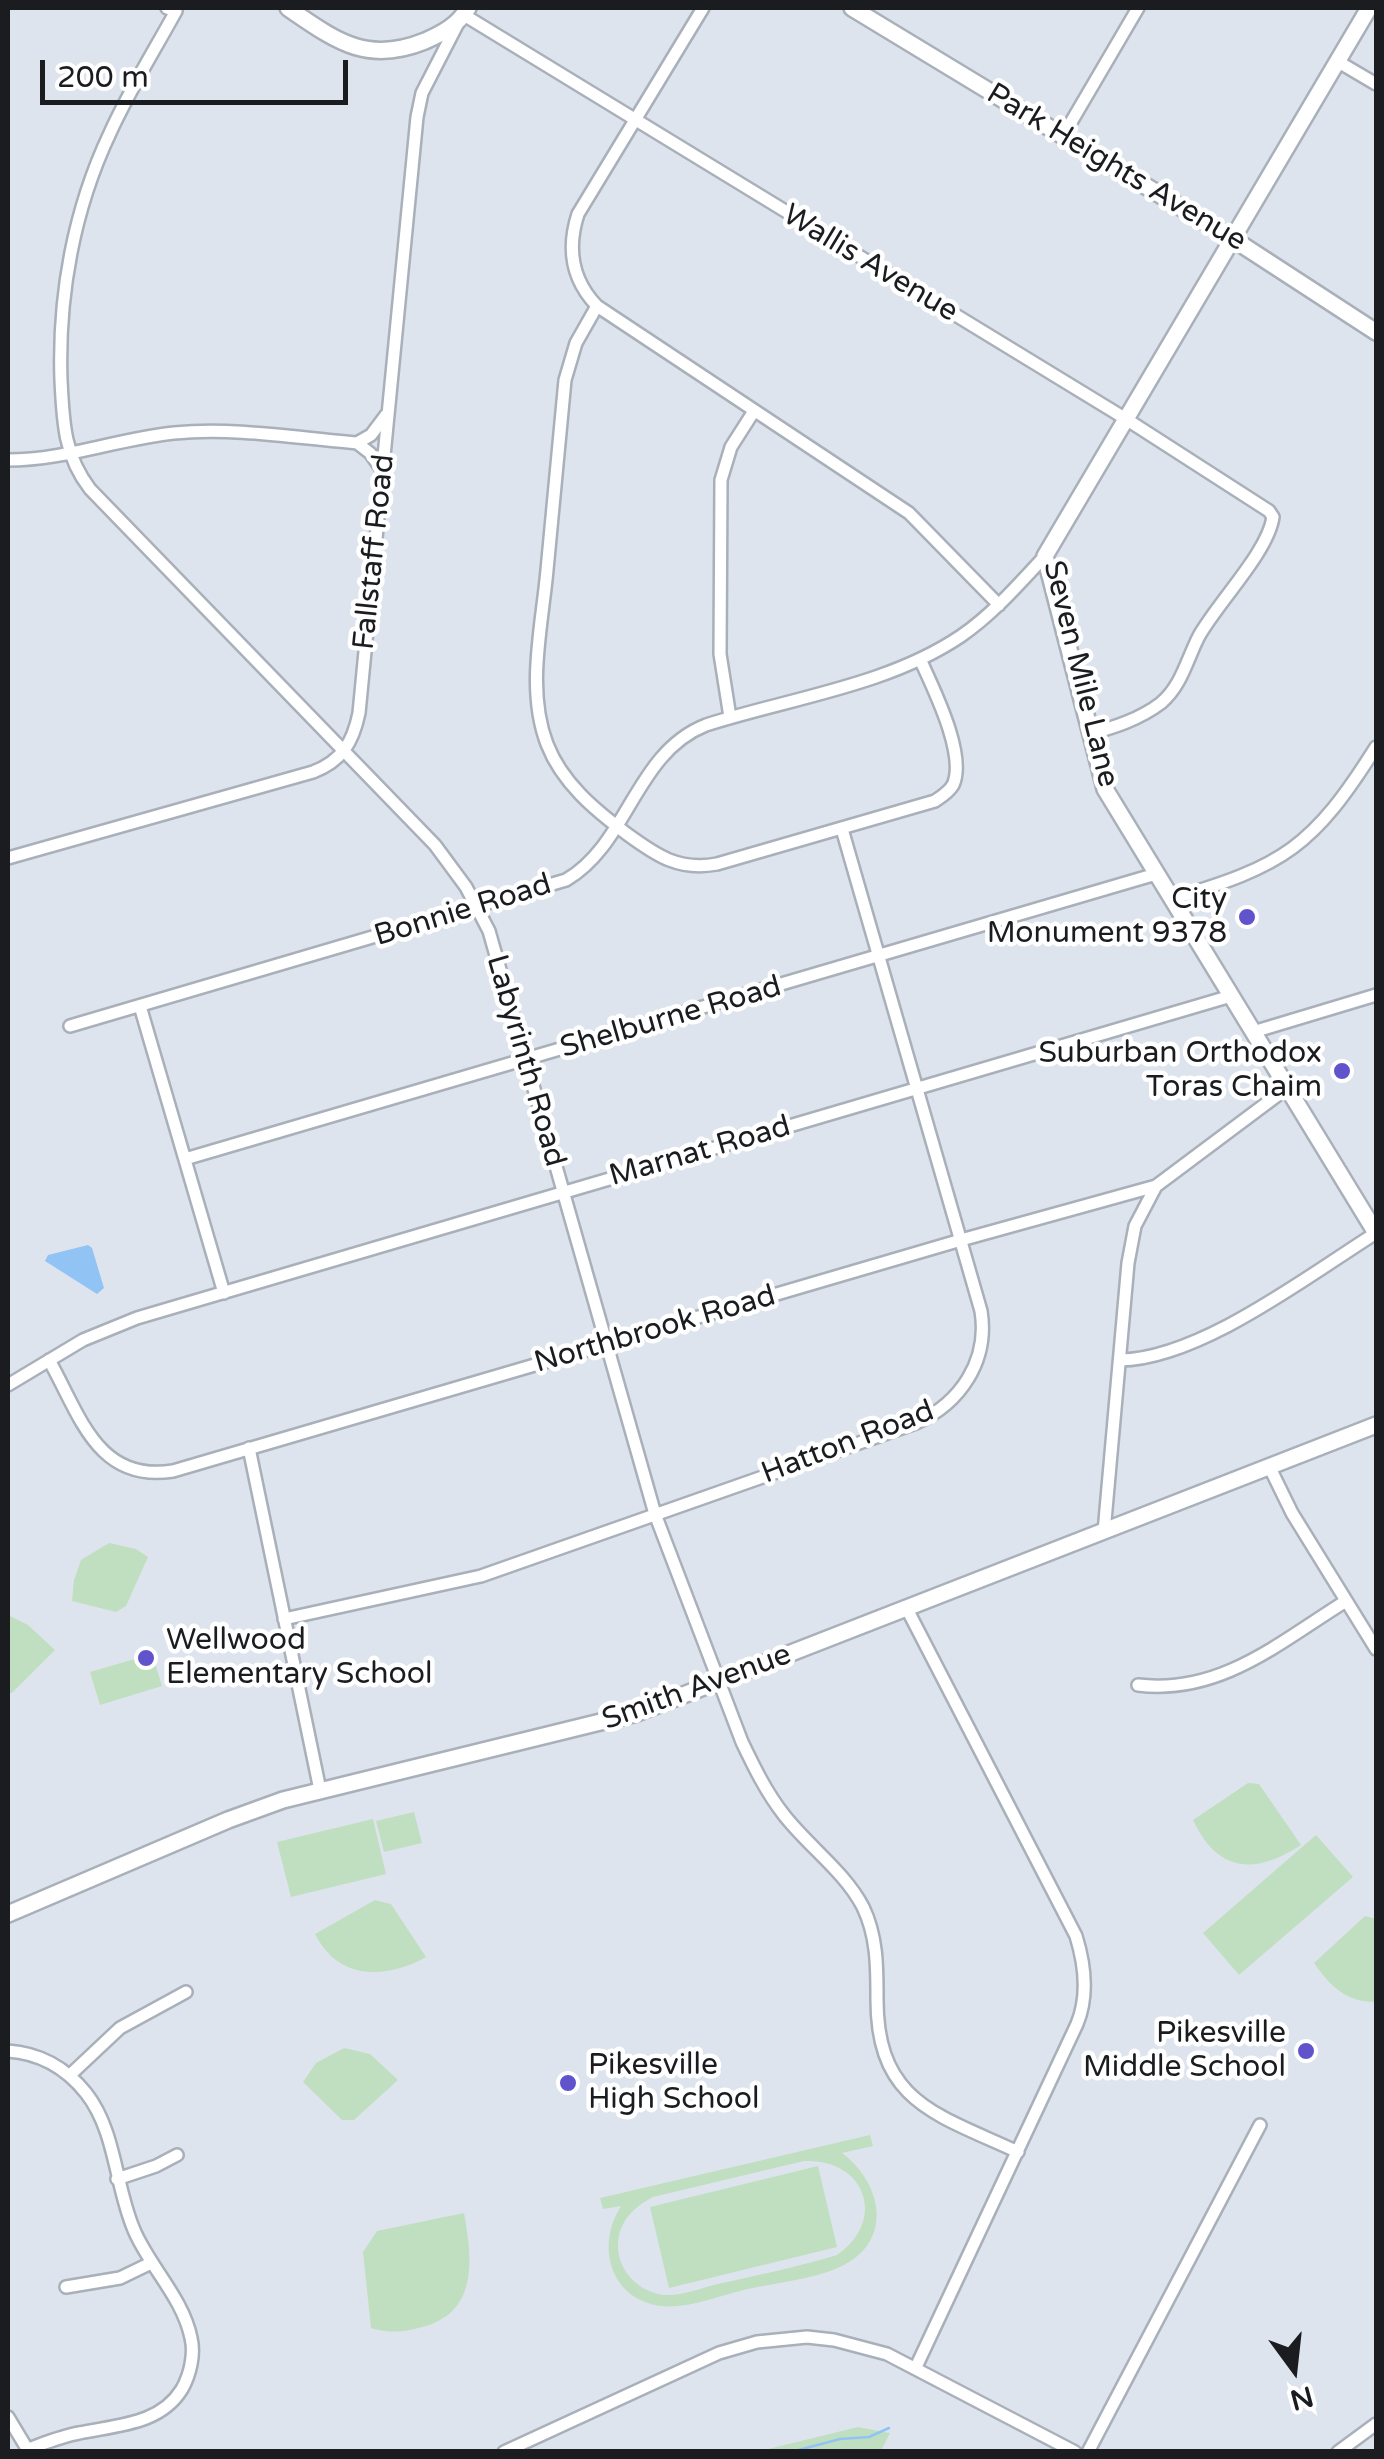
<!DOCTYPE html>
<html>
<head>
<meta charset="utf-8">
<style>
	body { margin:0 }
	#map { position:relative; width:1384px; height:2459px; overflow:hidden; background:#dde4ee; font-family:"Varela Round",sans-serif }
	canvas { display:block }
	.frame { position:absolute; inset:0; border:10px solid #1a1c20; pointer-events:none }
	.north { position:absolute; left:1244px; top:2319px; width:100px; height:100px; -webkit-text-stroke:8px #fff; paint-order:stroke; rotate:165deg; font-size:28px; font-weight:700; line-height:40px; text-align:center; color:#1a1c20 }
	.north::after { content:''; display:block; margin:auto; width:35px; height:45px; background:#1a1c20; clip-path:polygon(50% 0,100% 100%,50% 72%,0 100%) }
	.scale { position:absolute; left:40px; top:60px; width:308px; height:45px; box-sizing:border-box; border:5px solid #1a1c20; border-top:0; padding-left:12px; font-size:30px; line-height:35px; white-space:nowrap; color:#1a1c20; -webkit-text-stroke:8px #fff; paint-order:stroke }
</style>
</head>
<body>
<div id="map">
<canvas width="1384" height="2459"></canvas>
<div class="frame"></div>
<div class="north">N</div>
<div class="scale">200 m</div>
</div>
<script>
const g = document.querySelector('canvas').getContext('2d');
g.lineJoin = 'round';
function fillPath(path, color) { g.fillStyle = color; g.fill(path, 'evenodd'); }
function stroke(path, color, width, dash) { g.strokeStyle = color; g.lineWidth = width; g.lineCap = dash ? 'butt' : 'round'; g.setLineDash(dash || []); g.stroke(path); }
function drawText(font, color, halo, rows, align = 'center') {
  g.font = font + ' "Varela Round",sans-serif'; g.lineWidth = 9; g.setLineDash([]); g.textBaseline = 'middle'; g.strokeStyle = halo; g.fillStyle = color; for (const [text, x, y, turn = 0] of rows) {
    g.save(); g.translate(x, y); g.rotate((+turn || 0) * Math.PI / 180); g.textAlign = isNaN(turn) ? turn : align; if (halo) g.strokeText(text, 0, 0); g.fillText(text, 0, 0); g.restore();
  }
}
fillPath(new Path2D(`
	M109 1543 136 1549 148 1557 126 1606 116 1612 72 1601 74 1580 81 1560Z
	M8 1615 28 1625 55 1650 12 1693H8Z
	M152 1654 162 1686 100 1705 90 1672Z
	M1248 1783 1259 1784 1301 1845C1255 1875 1218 1873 1193 1820Z
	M414 1812 422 1843 384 1852 376 1821Z
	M373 1819 386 1874 291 1897 277 1842Z
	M1316 1835 1353 1877 1239 1975 1203 1933Z
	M375 1900 391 1904 426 1957C385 1980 338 1980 315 1934Z
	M1365 1916 1376 1919V2002C1346 2002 1331 1987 1314 1963Z
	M344 2048 370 2054 398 2080 354 2120H342L303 2082 316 2063Z
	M870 2135 873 2146 842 2153C881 2182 895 2240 842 2266 816 2279 773 2283 744 2290 719 2296 687 2309 661 2306 609 2299 596 2245 621 2206L603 2209 600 2198ZM804 2161C865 2158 888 2220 837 2255 798 2267 758 2275 718 2284 701 2288 682 2296 665 2295 639 2293 617 2270 618 2244 619 2221 634 2207 653 2197Z
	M818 2166 837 2247 669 2288 650 2207Z
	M464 2213C472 2257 479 2310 426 2326 405 2332 392 2334 371 2328L363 2252 377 2231Z
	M858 2427 890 2433 881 2451H760Z`), '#c0dfc0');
fillPath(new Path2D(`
	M88 1245 92 1248 104 1288 97 1294 45 1261 48 1255Z`), '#91c4f5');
stroke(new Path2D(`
	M791 2452 840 2439 869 2437 889 2428`), '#91c4f5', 2.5);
const street = new Path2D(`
	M167 8 176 11C154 51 129 91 110 133 74 209 58 295 61 380 63 422 64 455 90 489L435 845 466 887 489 931 655 1514 742 1742C754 1767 766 1792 784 1815 809 1847 844 1871 863 1907 877 1936 877 1966 877 1997 876 2102 936 2114 1018 2152
	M703 8 578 214C567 248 571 279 597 306L909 513 999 605
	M464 15 1126 419 1269 511 1273 517C1268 552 1218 602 1199 636 1187 659 1182 685 1161 703 1140 719 1115 727 1090 734
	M1337 61 1376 84
	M1063 136 1138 8
	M597 306 576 343 565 380C559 443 553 507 547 570 542 626 526 690 547 744 562 783 595 810 627 834 657 856 679 871 717 864L935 801C941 797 949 792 953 785 967 755 933 688 920 659
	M357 443 371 435 386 415
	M8 460C65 460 117 439 174 433 234 427 297 438 357 443L370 453 382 470
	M730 717 720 654 721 480 731 447 754 411
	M8 858 313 772C342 761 353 742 359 713L417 117 422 93 457 25
	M1171 899C1284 866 1313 847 1376 747
	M140 1006 224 1293
	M70 1026 566 880C629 843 635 753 706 725 790 698 887 686 961 636 993 614 1018 585 1045 556
	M1253 1032 1376 995
	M185 1159 1156 874
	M49 1360C80 1415 97 1483 173 1471L961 1240 1156 1186 1287 1088
	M1120 1360C1200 1359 1309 1275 1376 1233
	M8 1385 83 1340 137 1318 1231 996
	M249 1448 320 1790
	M1269 1466 1292 1513 1376 1649
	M1104 1532 1128 1263 1135 1226 1156 1186
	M907 1609 1076 1936C1085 1965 1089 1995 1077 2024L916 2367
	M284 1619 481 1576 916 1423C961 1403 989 1360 981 1311L842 829
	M1138 1685C1220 1695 1280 1642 1346 1601
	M8 2051C39 2053 66 2068 86 2093 116 2131 115 2186 134 2230 149 2266 183 2298 191 2338 195 2354 190 2375 182 2389 160 2425 116 2425 79 2433 62 2436 45 2443 28 2449
	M70 2075 120 2028 186 1992
	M117 2179 156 2166 177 2155
	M66 2287 120 2278 151 2263
	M8 2417 29 2452
	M504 2452 719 2353 757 2342 807 2337 834 2340 887 2354 1075 2452
	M1088 2452 1260 2125
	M1338 2452 1376 2424`);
const secondary = new Path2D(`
	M288 8C335 40 366 65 425 41 443 33 458 25 468 8
	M852 8 1233 239 1376 332
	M1369 8 1045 556 1105 789 1376 1233
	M8 1914 228 1820 283 1800 637 1713 1376 1425`);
stroke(street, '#a9b0ba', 16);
stroke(secondary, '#a9b0ba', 20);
stroke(street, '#fff', 11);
stroke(secondary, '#fff', 15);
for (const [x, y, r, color] of [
	[1247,917,10,"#6153cc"],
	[1342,1071,10,"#6153cc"],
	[146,1658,10,"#6153cc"],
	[1306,2051,10,"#6153cc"],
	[568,2083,10,"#6153cc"]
]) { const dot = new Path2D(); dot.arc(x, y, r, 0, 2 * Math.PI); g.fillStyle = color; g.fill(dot); stroke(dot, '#fff', 4); }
drawText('30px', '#1a1c20', '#fff', [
	["Park Heights Avenue",1116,168,31],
	["Wallis Avenue",870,264,31],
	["Fallstaff Road",375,552,-84],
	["Seven Mile Lane",1080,674,76],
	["Bonnie Road",463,911,-17],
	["Shelburne Road",671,1018,-16],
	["Labyrinth Road",525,1061,74],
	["Marnat Road",700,1152,-16],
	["Northbrook Road",655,1330,-16],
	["Hatton Road",848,1443,-21],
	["Smith Avenue",697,1688,-20]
]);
drawText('30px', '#1a1c20', '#fff', [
	["City",1227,900],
	["Monument 9378",1227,934],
	["Suburban Orthodox",1322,1054],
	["Toras Chaim",1322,1088],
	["Wellwood",166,1641,"left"],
	["Elementary School",166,1675,"left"],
	["Pikesville",1286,2034],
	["Middle School",1286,2068],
	["Pikesville",588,2066,"left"],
	["High School",588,2100,"left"]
], 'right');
</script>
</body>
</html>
